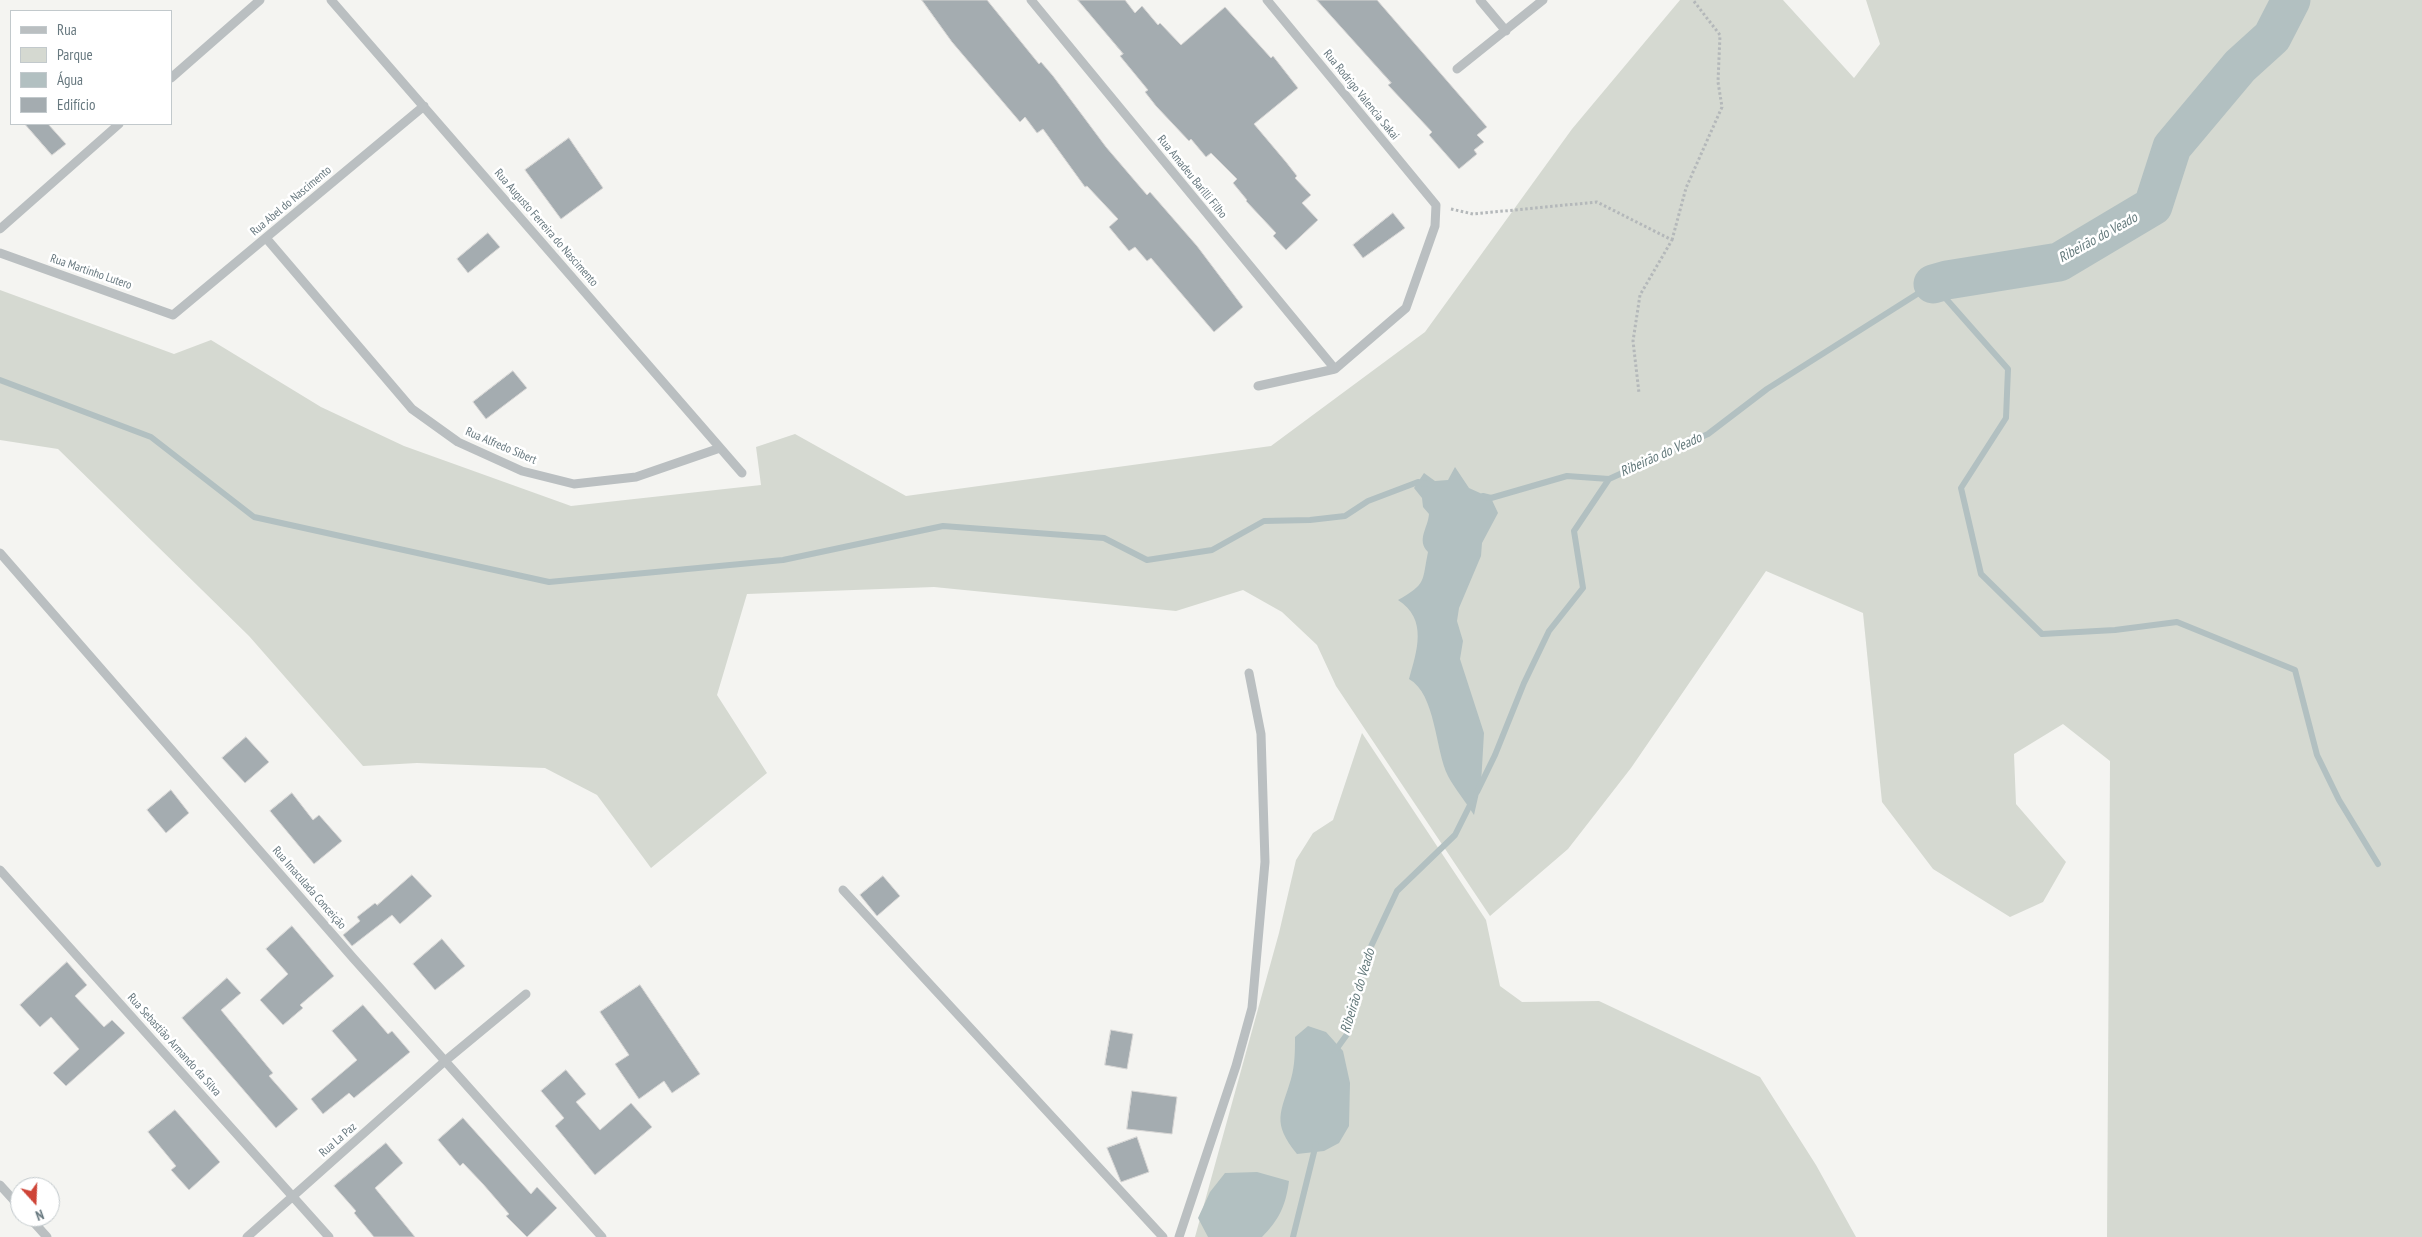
<!DOCTYPE html>
<html>
<head>
<meta charset="utf-8">
<style>
	body { margin:0 }
	#map { position:relative; width:2422px; height:1237px; overflow:hidden; background:#f4f4f1; font-family:"PT Sans Narrow",sans-serif }
	canvas { display:block }
	.legend { position:absolute; left:10px; top:10px; width:162px; height:115px; box-sizing:border-box; background:#fff; border:1px solid #c2c9cc; margin:0; padding:6px 9px; list-style:none; font-size:15px; color:#67787f }
	.legend li { display:flex; align-items:center; gap:10px; height:25px }
	.legend b { width:25px; border:1px solid #c2c9cc }
	.north { position:absolute; left:10px; top:1177px; width:50px; height:50px; box-sizing:border-box; background:#fff; border:1px solid #c2c9cc; border-radius:50%; rotate:160deg; font-size:14px; font-weight:700; line-height:20px; text-align:center; color:#67787f }
	.north::after { content:''; display:block; margin:auto; width:18px; height:22px; background:#ce4437; clip-path:polygon(50% 0,100% 100%,50% 72%,0 100%) }
</style>
</head>
<body>
<div id="map">
<canvas width="2422" height="1237"></canvas>
<ul class="legend">
<li><b style="height:6px;background:#babfc1"></b>Rua</li>
<li><b style="height:14px;background:#d5d9d1"></b>Parque</li>
<li><b style="height:14px;background:#b2c0c1"></b>Água</li>
<li><b style="height:14px;background:#a4acb0"></b>Edifício</li>
</ul>
<div class="north">N</div>
</div>
<script>
const g = document.querySelector('canvas').getContext('2d');
g.lineJoin = 'round';
function fillPath(path, color) { g.fillStyle = color; g.fill(path, 'evenodd'); }
function stroke(path, color, width, dash) { g.strokeStyle = color; g.lineWidth = width; g.lineCap = dash ? 'butt' : 'round'; g.setLineDash(dash || []); g.stroke(path); }
function drawText(font, color, halo, rows, align = 'center') {
  g.font = font + ' "PT Sans Narrow",sans-serif'; g.lineWidth = 5; g.setLineDash([]); g.textBaseline = 'middle'; g.strokeStyle = halo; g.fillStyle = color; for (const [text, x, y, turn = 0] of rows) {
    g.save(); g.translate(x, y); g.rotate((+turn || 0) * Math.PI / 180); g.textAlign = isNaN(turn) ? turn : align; if (halo) g.strokeText(text, 0, 0); g.fillText(text, 0, 0); g.restore();
  }
}
fillPath(new Path2D(`
	M1680 0H1783L1854 78 1880 44 1866 0H2422V1237H2107L2110 761 2063 724 2014 754 2016 804 2066 862 2043 902 2010 917 1933 869 1882 802 1863 613 1766 571 1631 768 1568 849 1490 916 1336 686 1317 645 1282 612 1243 590 1176 611 934 587 747 594 717 695 767 773 651 868 597 795 545 768 417 763 363 766 249 636 58 449 0 440V290L174 354 211 340 321 407 404 446 571 506 761 485 756 447 795 434 906 496 1271 446 1425 332 1572 129Z
	M1362 733 1486 920 1500 986 1522 1002 1599 1001 1760 1077 1816 1165 1856 1237H1195L1279 933 1296 860 1313 833 1333 820Z`), '#d5d9d1');
fillPath(new Path2D(`
	M1455 467 1469 488 1491 498 1498 513 1482 543 1481 556 1459 608 1457 621 1463 641 1460 659 1484 733 1481 784 1474 815C1466 802 1455 789 1448 776 1435 750 1436 694 1409 679 1417 651 1428 619 1398 600 1427 584 1422 581 1428 552 1416 540 1428 528 1429 514L1423 507 1422 498 1414 488 1424 473 1435 481 1448 480Z
	M1308 1026 1326 1032 1343 1051 1350 1083 1349 1126 1339 1143 1324 1151 1297 1154C1271 1122 1281 1113 1291 1079 1295 1065 1295 1051 1295 1037Z
	M1257 1172 1289 1181C1286 1205 1279 1220 1262 1237H1208L1198 1218 1210 1192 1225 1173Z`), '#b2c0c1');
stroke(new Path2D(`
	M0 380 151 437 254 517 549 582 783 560 943 526 1104 538 1147 560 1212 550 1264 521 1310 520 1345 516 1368 501 1418 482 1426 484
	M1483 496 1491 498 1567 476 1609 479
	M1477 792 1495 755 1524 683 1549 631 1583 588 1574 531 1609 479 1708 434 1767 389 1933 284 2008 369 2006 418 1961 488 1981 574 2042 634 2115 630 2177 622 2295 670 2317 755 2339 800 2378 864
	M1335 1051 1348 1033 1366 957 1397 891 1455 835 1472 801
	M1293 1237 1316 1144`), '#b2c0c1', 6);
stroke(new Path2D(`
	M1933 284 1947 280 2059 262 2153 206 2172 147 2240 66 2272 37 2291 0`), '#b2c0c1', 39);
const building = new Path2D(`
	M922 0H987L1039 64 1041 62 1053 76 1106 147 1147 195 1150 192 1197 246 1243 307 1214 332 1151 258 1147 261 1135 247 1129 251 1109 227 1118 219 1087 186 1085 187 1043 129 1037 133 1025 117 1020 122 952 42Z
	M1078 0H1125L1135 13 1142 6 1158 25 1160 23 1181 45 1225 7 1271 58 1273 56 1298 88 1254 124 1286 162 1297 176 1295 178 1311 195 1302 203 1318 220 1286 250 1273 236 1276 233 1246 201 1247 200 1233 183 1237 179 1211 153 1206 157 1191 139 1189 141 1156 106 1145 92 1148 90 1120 56 1123 54Z
	M1317 0H1377L1487 127 1477 135 1484 142 1474 150 1477 154 1459 169 1429 135 1432 132 1388 85 1391 83Z
	M25 124H48L66 144 52 155Z
	M569 138 603 188 561 219 525 170Z
	M1393 213 1405 228 1363 258 1353 245Z
	M488 233 500 247 468 273 457 259Z
	M513 371 527 388 486 419 473 402Z
	M246 737 269 762 245 783 222 758Z
	M171 790 189 813 166 833 147 810Z
	M292 793 313 820 319 815 342 841 314 864 270 811Z
	M412 875 432 896 400 924 392 915 352 946 343 935 360 921 357 917 375 903 377 905Z
	M883 876 900 896 877 916 860 895Z
	M292 926 334 976 300 1005 303 1008 283 1025 260 1000 288 974 266 949Z
	M442 939 465 966 435 990 413 964Z
	M67 962 87 985 75 996 104 1027 112 1020 125 1033 66 1086 53 1073 79 1049 51 1017 40 1027 20 1005Z
	M227 978 241 993 221 1010 273 1073 269 1076 298 1109 276 1128 182 1018Z
	M640 985 700 1074 672 1093 664 1081 639 1099 615 1064 629 1055 600 1012Z
	M363 1005 388 1034 392 1031 410 1052 354 1098 349 1093 323 1114 311 1099 357 1060 332 1031Z
	M1111 1030 1133 1034 1127 1069 1105 1065Z
	M566 1070 586 1094 576 1102 600 1130 631 1103 652 1127 595 1175 555 1126 564 1118 541 1091Z
	M1132 1091 1177 1097 1172 1134 1127 1129Z
	M175 1110 220 1162 189 1190 171 1170 176 1166 148 1132Z
	M463 1118 531 1194 537 1187 557 1208 527 1237 506 1216 509 1214 483 1184 463 1163 460 1166 438 1140Z
	M1137 1137 1149 1172 1121 1182 1107 1148Z
	M386 1143 403 1163 375 1188 415 1237H374L354 1213 356 1211 334 1186Z`);
fillPath(building, '#a4acb0');
stroke(building, '#d6d5d4', 1);
stroke(new Path2D(`
	M1451 209 1473 214 1597 202 1672 240 1640 295 1633 341 1639 393
	M1672 240 1686 188 1722 107 1718 82 1720 35 1693 0`), '#b4b8ba', 3, [2.5, 2.5]);
stroke(new Path2D(`
	M331 0 742 473
	M1031 0 1335 369
	M1480 0 1506 31
	M1457 69 1543 0
	M171 78 260 0
	M0 229 119 124
	M266 238 412 409 458 442 522 471 574 484 636 477 720 448
	M0 253 173 315 424 106
	M1258 386 1335 369 1406 308 1435 226 1436 205 1267 0
	M0 553 354 959 602 1237
	M0 870 329 1237
	M843 890 1163 1237
	M0 1185 20 1207
	M29 1217 47 1237
	M247 1237 445 1061 526 994
	M1179 1237 1236 1066 1252 1008 1265 862 1261 734 1249 673`), '#babfc1', 9);
drawText('12px', '#67787f', '#fff', [
	["Rua Rodrigo Valencia Sakai",1361,95,51],
	["Rua Amadeu Barilli Filho",1192,177,51],
	["Rua Abel do Nascimento",291,201,-40],
	["Rua Augusto Ferreira do Nascimento",546,228,49],
	["Rua Martinho Lutero",91,272,19],
	["Rua Alfredo Sibert",501,446,23],
	["Rua Imaculada Conceição",309,888,49],
	["Rua Sebastião Armando da Silva",174,1045,48],
	["Rua La Paz",338,1140,-41]
]);
drawText('italic 14px', '#63797b', '#fff', [
	["Ribeirão do Veado",2098,238,-29],
	["Ribeirão do Veado",1661,455,-24],
	["Ribeirão do Veado",1358,991,-73]
]);
</script>
</body>
</html>
